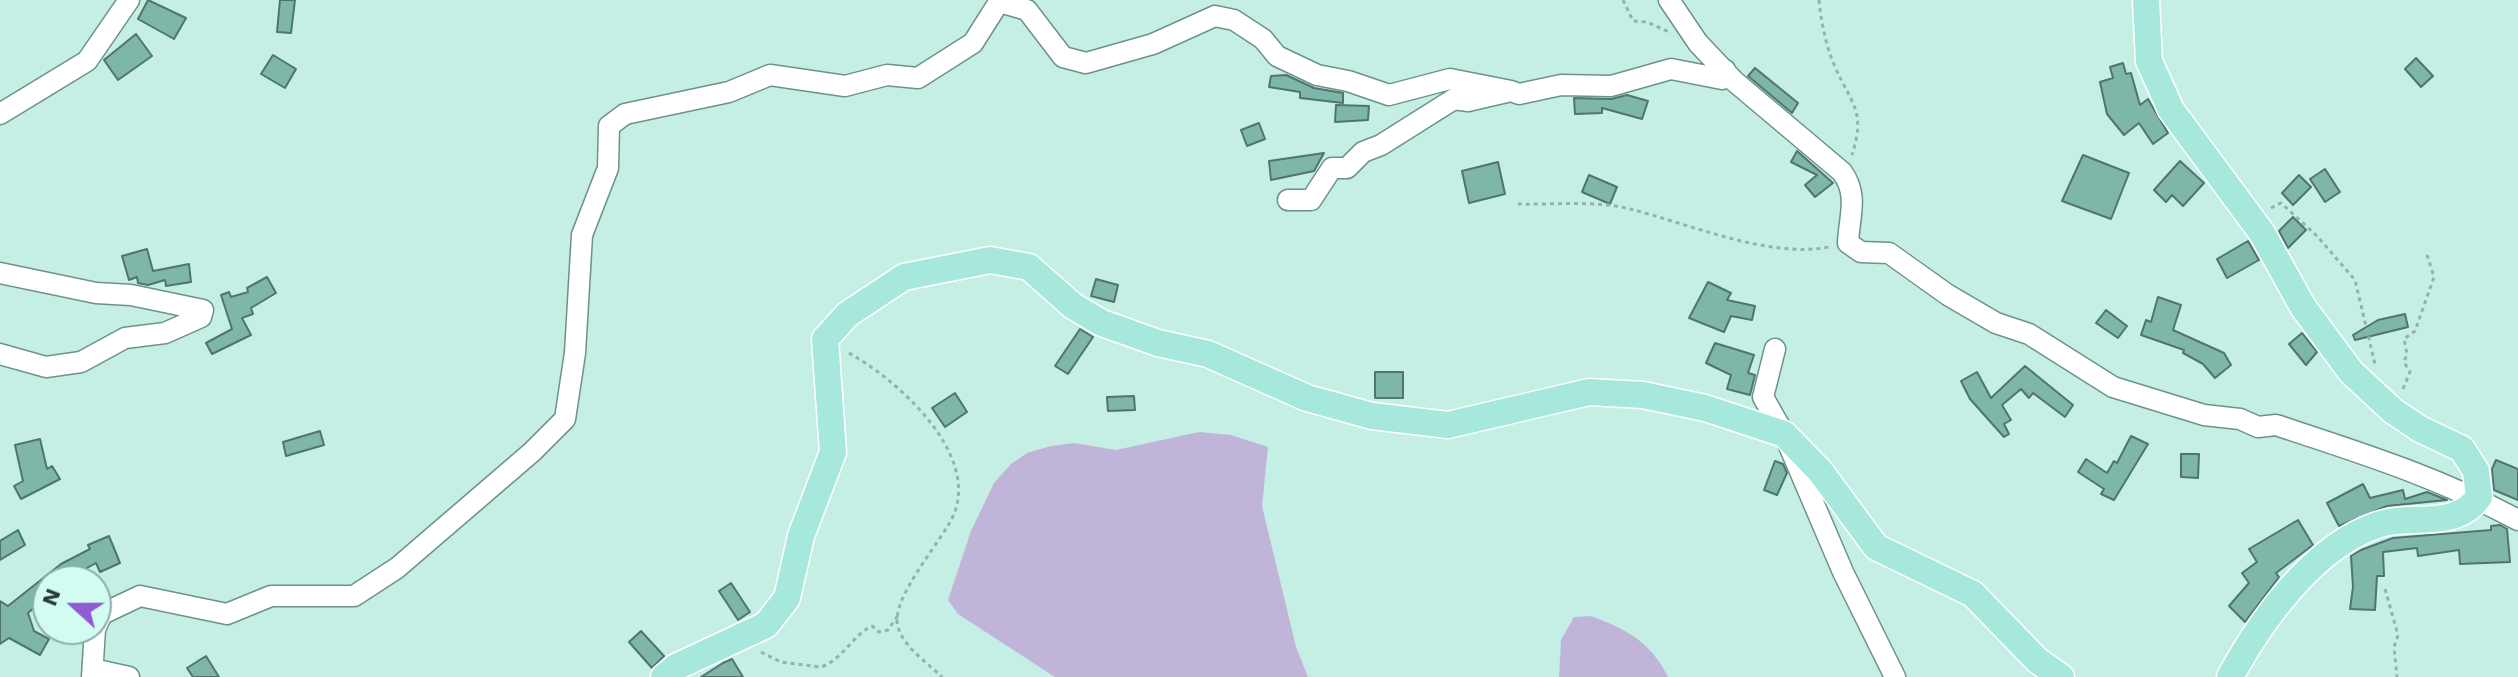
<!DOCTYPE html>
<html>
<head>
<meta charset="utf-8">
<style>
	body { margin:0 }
	#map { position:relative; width:2518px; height:677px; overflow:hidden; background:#c5eee5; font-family:"Work Sans",sans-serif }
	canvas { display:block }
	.north { position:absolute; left:32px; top:565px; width:80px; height:80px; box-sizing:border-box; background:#d2fcf2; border:2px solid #8eaea7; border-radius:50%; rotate:291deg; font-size:22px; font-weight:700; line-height:32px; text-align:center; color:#293a36 }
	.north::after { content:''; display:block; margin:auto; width:28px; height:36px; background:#905ad3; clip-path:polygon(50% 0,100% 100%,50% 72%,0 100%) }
</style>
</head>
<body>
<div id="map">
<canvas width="2518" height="677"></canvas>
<div class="north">N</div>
</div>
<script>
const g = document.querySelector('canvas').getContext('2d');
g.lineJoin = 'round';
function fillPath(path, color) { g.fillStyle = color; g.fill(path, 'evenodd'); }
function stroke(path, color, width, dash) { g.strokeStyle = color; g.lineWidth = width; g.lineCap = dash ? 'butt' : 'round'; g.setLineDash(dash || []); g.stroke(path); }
fillPath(new Path2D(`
	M1199 432 1231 435 1268 447 1262 506 1296 647 1308 677H1055L958 614 948 600 971 531 994 483 1011 464 1027 453 1051 446 1074 443 1116 450Z
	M1591 616C1626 629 1651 642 1668 677H1559L1561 640 1574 617Z`), '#c1b4d9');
const building = new Path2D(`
	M148 0 186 18 174 39 138 19Z
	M280 0H295L291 33 277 32Z
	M136 34 152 56 118 80 104 60Z
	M273 55 296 69 285 88 261 74Z
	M2416 58 2433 76 2421 87 2405 69Z
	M2123 63 2126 74 2131 73 2140 105 2148 99 2168 133 2153 144 2139 123 2124 135 2107 114 2100 82 2113 78 2110 67Z
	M1755 68 1798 103 1792 113 1748 76Z
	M1286 75 1314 88 1343 93V103L1300 98V92L1269 87 1271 76Z
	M1627 95 1648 101 1642 119 1602 108V113L1575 114 1574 98 1611 99Z
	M1336 105 1369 106 1368 120 1335 122Z
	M1259 123 1265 139 1247 146 1241 130Z
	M1797 151 1833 183 1815 197 1805 185 1817 175 1791 162Z
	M1324 153 1314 171 1271 180 1269 161Z
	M2083 155 2129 173 2111 219 2062 201Z
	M2180 161 2204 183 2183 206 2172 195 2166 202 2154 190Z
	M1498 162 1505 194 1469 203 1462 171Z
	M2325 169 2340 192 2325 202 2310 179Z
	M1589 175 1617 187 1610 204 1582 192Z
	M2299 175 2311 187 2293 205 2282 193Z
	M2293 217 2306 230 2288 248 2279 231Z
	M2248 241 2259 260 2227 278 2217 259Z
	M147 249 153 271 189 264 191 282 166 286 165 280 148 285 138 283 137 277 129 280 122 256Z
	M267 277 276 293 251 308 253 314 242 318 251 335 212 354 206 343 232 329 221 295 229 292 231 297 248 292 247 288Z
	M1096 279 1118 285 1114 302 1091 296Z
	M1708 282 1731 293 1727 300 1755 306 1752 320 1731 316 1724 332 1689 318Z
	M2158 297 2181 305 2173 330 2224 353 2231 365 2215 378 2203 364 2183 353 2184 350 2141 335 2146 320 2151 322Z
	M2106 310 2127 326 2118 338 2096 323Z
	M2405 314 2408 327 2355 340 2353 335 2378 320Z
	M1080 329 1093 337 1068 374 1055 366Z
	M2302 333 2317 352 2306 365 2289 344Z
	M1715 343 1754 355 1748 373 1755 375 1750 395 1727 389 1731 375 1706 363Z
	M2025 366 2073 405 2065 417 2033 393 2029 398 2021 389 2002 405 2011 420 2004 424 2009 434 2004 437 1970 399 1961 381 1977 372 1991 398Z
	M1375 372H1403V398H1375Z
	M955 393 967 412 945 427 932 408Z
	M1134 396 1135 410 1108 411 1107 397Z
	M320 431 324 445 286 456 283 442Z
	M2131 436 2148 444 2114 500 2101 494 2104 489 2078 472 2086 459 2107 473 2114 461 2117 463Z
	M40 439 47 469 52 466 60 479 21 499 14 486 23 481 15 445Z
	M2181 454H2199L2198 478 2181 477Z
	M2496 460 2518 469V500L2494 490 2492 469Z
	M1775 461 1783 464 1787 473 1777 495 1764 490Z
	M2363 484 2370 498 2403 490 2405 499 2427 492 2447 500 2387 506 2339 526 2327 503Z
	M2298 520 2313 545 2276 573 2279 577 2245 622 2229 606 2249 583 2242 573 2257 562 2249 549Z
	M2500 525 2507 529 2510 562 2460 564 2459 550 2418 556 2417 548 2383 552 2384 576H2377L2375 610 2350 609 2353 587 2351 556 2361 550 2393 538 2491 530V526Z
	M18 530 25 545 0 560V541Z
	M109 536 120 563 100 572 96 563 64 581H48V596L28 613 34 631 49 639 40 655 9 638 0 644V601L8 606 61 564 90 549 88 545Z
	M731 583 750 612 738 620 719 591Z
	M641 631 664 656 652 668 629 642Z
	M206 656 219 677H193L187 668Z
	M732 659 743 677H701L723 663Z`);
fillPath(building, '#7eb7aa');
stroke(building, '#4f756d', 2);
const minor = new Path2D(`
	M1669 0 1698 43 1734 81 1842 172C1859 195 1849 217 1848 243L1861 252 1889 253 1948 295 1996 323 2029 334 2113 387 2204 415 2240 419 2258 427 2276 425C2361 453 2438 477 2518 520
	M0 114 87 61 129 0
	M1288 200H1311L1332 168H1347L1363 152 1381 145 1454 99 1468 101 1511 91 1519 94 1561 85 1611 86 1671 69 1722 79 1725 70
	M0 273 96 293 131 295 203 310 201 317 165 333 125 338 81 362 46 367 0 354
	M1775 349 1763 397 1784 434 1843 572 1895 677
	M96 627 102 614 140 596 227 614 271 596H354L397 568 532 452 565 419 575 353 582 235 608 168 609 126 625 114 729 92 770 75 845 86 887 75 918 78 973 43 999 2 1027 10 1063 57 1086 63 1153 44 1215 16 1234 20 1263 39 1277 56 1317 75 1348 81 1389 95 1450 79 1511 91
	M93 669 129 677
	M92 677 95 629`);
const major = new Path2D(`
	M2146 0 2149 61 2171 110 2262 233 2303 307 2351 372 2393 411 2420 429 2462 449 2476 471 2479 497C2455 531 2412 513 2377 525 2313 547 2261 620 2230 677
	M664 677 676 667 766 625 787 598 801 536 833 452 825 339 848 314 904 277 990 260 1029 267 1073 306 1102 323 1158 343 1208 354 1307 398 1372 416 1448 425 1589 392 1643 395 1705 408 1784 434 1820 471 1876 547 1973 594 2037 660 2061 677`);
stroke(minor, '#6c938a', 23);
stroke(major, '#fff', 29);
stroke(new Path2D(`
	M1623 0 1633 21 1647 22 1669 32
	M1819 0C1821 22 1826 46 1835 67 1852 105 1866 111 1852 155
	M1518 204C1553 205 1596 200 1630 209 1687 223 1769 259 1829 247
	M2271 208 2281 203 2317 236 2355 280 2375 364
	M849 353C896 379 979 452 954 514 944 539 889 599 898 627 904 648 928 663 942 677
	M2403 389 2410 372 2404 362 2407 354 2404 339 2415 331 2434 277 2427 255
	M2385 589 2398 635 2394 647 2397 677
	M761 652 781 662 821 667C843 659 853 635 872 626L879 632 888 630 899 614`), '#92b3ac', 3, [4, 4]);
stroke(minor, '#fff', 20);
stroke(major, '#a6e9dc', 26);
</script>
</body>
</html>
